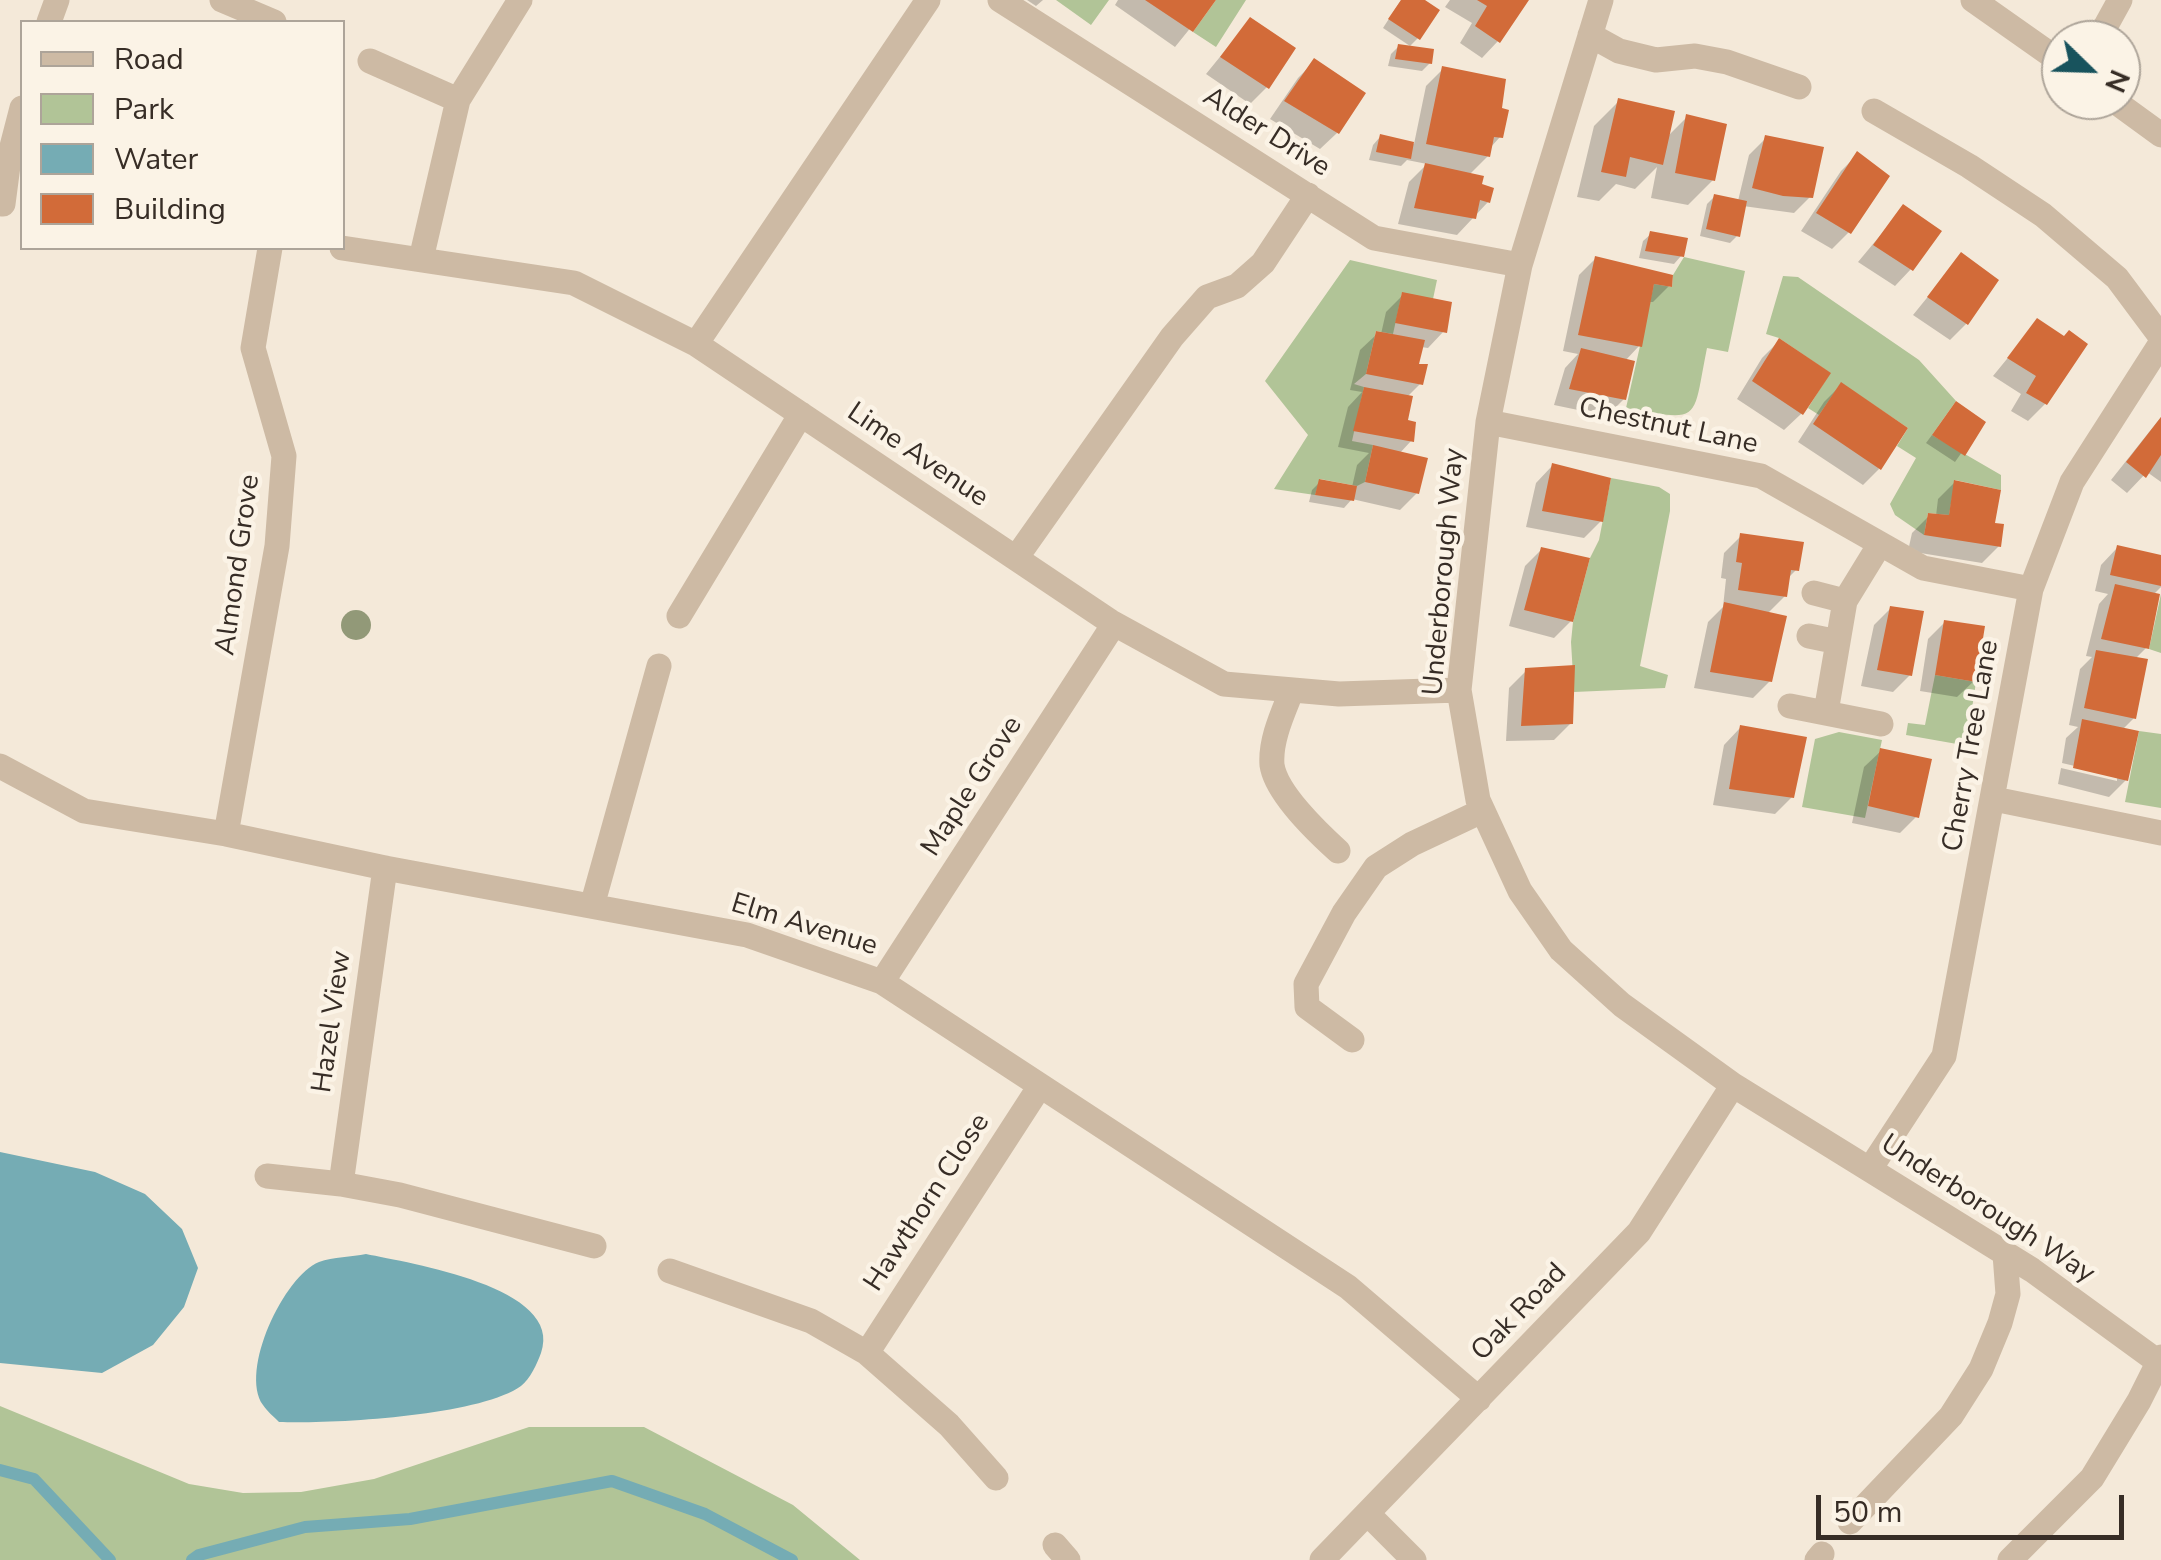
<!DOCTYPE html>
<html>
<head>
<meta charset="utf-8">
<style>
	body { margin:0 }
	#map { position:relative; width:2161px; height:1560px; overflow:hidden; background:#f4e9d9; font-family:"Nunito Sans",sans-serif }
	canvas { display:block }
	.legend { position:absolute; left:20px; top:20px; width:325px; height:230px; box-sizing:border-box; background:#fbf3e6; border:2px solid #ada499; margin:0; padding:12px 18px; list-style:none; font-size:30px; color:#372d26 }
	.legend li { display:flex; align-items:center; gap:20px; height:50px }
	.legend b { width:50px; border:2px solid #ada499 }
	.north { position:absolute; left:2041px; top:20px; width:100px; height:100px; box-sizing:border-box; background:#fbf3e6; border:2px solid #ada499; border-radius:50%; rotate:113deg; font-size:28px; font-weight:700; line-height:40px; text-align:center; color:#372d26 }
	.north::after { content:''; display:block; margin:auto; width:35px; height:45px; background:#18535d; clip-path:polygon(50% 0,100% 100%,50% 72%,0 100%) }
	.scale { position:absolute; left:1816px; top:1495px; width:308px; height:45px; box-sizing:border-box; border:5px solid #372d26; border-top:0; padding-left:12px; font-size:30px; line-height:35px; white-space:nowrap; color:#372d26; -webkit-text-stroke:8px #fbf3e6; paint-order:stroke }
</style>
</head>
<body>
<div id="map">
<canvas width="2161" height="1560"></canvas>
<ul class="legend">
<li><b style="height:12px;background:#cdbaa4"></b>Road</li>
<li><b style="height:28px;background:#b1c497"></b>Park</li>
<li><b style="height:28px;background:#75acb4"></b>Water</li>
<li><b style="height:28px;background:#d26b39"></b>Building</li>
</ul>
<div class="north">N</div>
<div class="scale">50 m</div>
</div>
<script>
const g = document.querySelector('canvas').getContext('2d');
g.lineJoin = 'round';
function fillPath(path, color) { g.fillStyle = color; g.fill(path, 'evenodd'); }
function stroke(path, color, width, dash) { g.strokeStyle = color; g.lineWidth = width; g.lineCap = dash ? 'butt' : 'round'; g.setLineDash(dash || []); g.stroke(path); }
function drawText(font, color, halo, rows, align = 'center') {
  g.font = font + ' "Nunito Sans",sans-serif'; g.lineWidth = 9; g.setLineDash([]); g.textBaseline = 'middle'; g.strokeStyle = halo; g.fillStyle = color; for (const [text, x, y, turn = 0] of rows) {
    g.save(); g.translate(x, y); g.rotate((+turn || 0) * Math.PI / 180); g.textAlign = isNaN(turn) ? turn : align; if (halo) g.strokeText(text, 0, 0); g.fillText(text, 0, 0); g.restore();
  }
}
fillPath(new Path2D(`
	M1056 0H1109L1091 25Z
	M1216 0H1246L1216 47 1193 32Z
	M1684 257 1745 271 1728 352 1707 348C1692 422 1703 422 1626 408L1654 284 1672 287 1673 275Z
	M1350 260 1437 280 1433 299 1402 293 1393 334 1376 331 1366 374 1354 384 1364 387 1352 441 1373 445 1365 482 1357 486 1320 479 1315 495 1274 489 1308 435 1265 381Z
	M1783 276 1798 277 1919 360 1956 401 1932 435 2001 475V490L1955 480 1949 515 1928 513 1924 535 1895 515 1890 504 1916 458 1897 446 1908 428 1841 383 1819 415 1808 408 1830 373 1779 338 1766 334Z
	M1611 478 1659 487 1670 494V511L1640 666 1668 675 1665 688 1574 692 1571 642 1573 622 1590 558 1599 540Z
	M2161 594V653L2149 649Z
	M1935 675 1976 682 1968 735 1957 744 1906 735 1908 723 1925 725Z
	M2139 731 2161 734V808L2125 802Z
	M1839 732 1882 740 1865 818 1802 807 1815 739Z
	M0 1406 189 1484 243 1493 301 1492 374 1479 529 1427H644L793 1505 860 1560H0Z`), '#b1c497');
fillPath(new Path2D(`
	M0 1152 95 1172 145 1194 182 1229 198 1268 184 1307 153 1345 102 1373 0 1363Z
	M366 1254C409 1263 565 1287 541 1353 537 1364 530 1379 521 1386 479 1416 333 1424 279 1422 274 1417 267 1411 263 1405 239 1371 284 1276 319 1262 333 1257 352 1257 366 1254Z`), '#75acb4');
fillPath(new Path2D(`
	M1027 0H1043L1036 6Z
	M1118 0H1213L1175 47 1115 5Z
	M1401 0H1421L1418 38 1410 46 1383 28Z
	M1450 0H1526L1498 41 1482 58 1460 43 1472 23 1445 7Z
	M1250 20 1267 87 1250 104 1206 74Z
	M1399 46 1430 63 1422 71 1388 66 1391 54Z
	M1314 62 1337 133 1320 149 1270 119 1298 78Z
	M1443 69 1500 137 1490 148 1488 156 1469 175 1488 202 1457 235 1398 224 1409 182 1427 164 1407 160 1401 166 1369 160 1373 145 1380 137 1414 144 1426 86Z
	M1619 101 1666 138 1687 117 1713 180 1688 205 1651 198 1657 167 1635 189 1616 184 1599 201 1577 197 1594 126Z
	M1766 138 1811 196 1794 213 1743 206 1738 235 1730 243 1700 236 1707 204 1715 196 1738 201 1749 155Z
	M1857 155 1849 232 1832 249 1801 231 1841 171Z
	M1903 208 1911 269 1895 286 1858 262Z
	M1651 234 1681 256 1674 264 1639 258 1643 241Z
	M1961 256 1966 324 1950 340 1913 315Z
	M1596 258 1669 286 1653 302H1648L1639 346 1625 361 1624 399 1607 416 1554 405 1565 368 1578 354 1563 351 1579 275Z
	M1403 295 1444 331 1428 348 1421 347 1416 366 1421 383 1407 397 1405 423 1411 441 1399 454 1417 493 1400 510 1352 499 1344 508 1309 502 1312 490 1320 482 1352 487 1357 465 1369 453 1338 447 1348 407 1362 392 1350 390 1360 350 1377 334H1381L1386 312Z
	M2038 321 2064 339 2084 345 2045 404 2028 421 2011 411 2021 394 1993 376Z
	M1779 341 1827 374 1801 414 1784 430 1737 399 1762 358Z
	M1841 385 1879 469 1863 485 1798 442 1824 402Z
	M1949 412 1983 422 1955 462 1926 443Z
	M2161 417V482L2147 472 2127 493 2111 480Z
	M1552 466 1601 521 1584 538 1526 527 1536 483Z
	M1955 482 1992 525 1999 546 1982 563 1908 551 1912 533 1929 516H1936L1938 499Z
	M1741 536 1797 569 1787 579 1785 596 1767 614 1770 681 1753 698 1694 688 1708 622 1723 607 1726 579 1721 578 1724 553Z
	M2117 548 2161 557V587L2153 595 2147 647 2135 659 2134 718 2122 730 2126 780 2109 797 2058 784 2061 768 2117 781V776L2062 763 2066 738 2078 727 2069 725 2080 669 2092 657 2086 656 2099 604 2108 594 2095 591 2101 565Z
	M1541 550 1571 621 1554 638 1509 626 1525 566Z
	M1891 608 1910 675 1893 692 1861 686 1874 625Z
	M1945 622 1974 681 1957 697 1920 691 1928 639Z
	M1526 671 1571 723 1554 740 1506 741 1509 688Z
	M1740 728 1792 797 1775 814 1713 805 1724 745Z
	M1881 751 1917 816 1900 833 1852 823 1864 767Z`), '#0003');
stroke(new Path2D(`
	M0 1470 34 1479 110 1560
	M192 1560 199 1555 305 1527 410 1519 612 1481 705 1514 792 1560`), '#75acb4', 12);
fillPath(new Path2D(`
	M1145 0H1216L1193 32Z
	M1401 0H1425L1440 10 1420 40 1388 19Z
	M1477 0H1529L1500 43 1475 26 1487 6Z
	M1250 17 1296 48 1269 89 1220 57Z
	M1398 44 1434 49 1432 64 1395 59Z
	M1314 58 1366 93 1339 134 1284 101Z
	M1442 66 1506 79 1502 108 1509 110 1503 138 1494 137 1490 157 1426 144Z
	M1618 98 1675 111 1663 165 1630 157 1626 177 1601 172Z
	M1686 114 1727 124 1715 181 1675 173Z
	M1380 134 1414 142 1411 159 1376 152Z
	M1765 135 1824 147 1813 198 1783 196 1752 188Z
	M1857 151 1890 176 1851 234 1816 213Z
	M1425 163 1484 176 1482 184 1494 188 1490 203 1480 200 1476 219 1414 208Z
	M1714 194 1747 201 1740 237 1706 229Z
	M1903 204 1942 231 1913 271 1873 245Z
	M1650 231 1688 238 1684 257 1645 251Z
	M1961 252 1999 280 1968 325 1927 297Z
	M1595 256 1673 275 1672 287 1654 284 1642 347 1578 335Z
	M1402 292 1452 302 1447 333 1395 323Z
	M2037 318 2064 336 2069 330 2088 344 2047 405 2026 393 2036 376 2007 358Z
	M1376 331 1425 340 1419 364H1428L1423 385 1366 374Z
	M1779 338 1831 373 1803 415 1752 381Z
	M1581 348 1635 361 1626 400 1569 389Z
	M1841 382 1908 428 1881 470 1813 424Z
	M1364 387 1413 396 1408 420 1416 422 1414 442 1353 431Z
	M1956 401 1986 422 1965 456 1932 435Z
	M2161 417V455L2146 478 2126 462Z
	M1373 445 1428 458 1419 494 1365 482Z
	M1552 463 1611 478 1603 522 1542 511Z
	M1319 479 1357 486 1354 501 1315 495Z
	M1954 480 2001 490 1995 523 2004 524 2001 547 1924 535 1928 513 1949 515Z
	M1740 533 1804 542 1799 571 1791 570 1787 597 1738 590 1742 563 1736 562Z
	M2117 545 2161 555V586L2110 575Z
	M1541 547 1590 558 1573 622 1524 610Z
	M2115 584 2160 594 2149 649 2101 639Z
	M1724 602 1787 616 1772 682 1710 672Z
	M1890 606 1924 611 1912 676 1877 670Z
	M1944 620 1985 626 1976 682 1935 675Z
	M2096 650 2148 659 2136 719 2084 708Z
	M1575 665 1573 724 1521 726 1525 668Z
	M2082 719 2139 731 2128 781 2073 768Z
	M1740 725 1807 737 1794 798 1729 789Z
	M1880 748 1932 759 1919 818 1868 806Z`), '#d26b39');
stroke(new Path2D(`
	M222 0 274 22
	M1000 0 1374 238 1520 265
	M1601 0 1520 265 1488 422 1459 690 1478 800 1520 891 1561 950 1622 1005 1733 1085 2032 1270 2161 1364
	M1973 0 2061 62
	M49 22 57 0
	M1590 35 1619 51 1656 60 1695 56 1727 62 1799 87
	M2098 40 2120 0
	M370 61 458 100
	M2113 100 2161 135
	M1874 111 1969 166 2043 215 2117 278 2161 337
	M3 204 9 158 22 108
	M342 248 574 283 696 344 1111 622 1224 684 1339 694 1459 690
	M421 259 458 100 520 0
	M696 344 928 0
	M1488 422 1761 476 1923 568 2031 589
	M1016 558 1172 337 1207 297 1237 286 1263 263 1308 195
	M1814 593 1845 601
	M679 616 801 414
	M1809 636 1838 642
	M1292 690C1283 713 1270 740 1272 765 1276 793 1318 833 1338 851
	M1790 706 1881 724
	M1826 712 1845 601 1880 544
	M0 766 84 811 226 834 385 868 747 935 882 982 1348 1287 1479 1399
	M1994 799 2161 833
	M226 834 277 546 284 456 253 348 270 248
	M385 868 341 1184 400 1195 594 1246
	M592 906 659 666
	M882 982 1114 624
	M1352 1040 1307 1007 1306 984 1344 913 1376 867 1412 844 1482 811
	M1870 1169 1944 1056 2031 589 2072 482 2161 343
	M267 1176 341 1184
	M670 1271 811 1321 867 1353
	M996 1478 949 1425 867 1353 1040 1086
	M1369 1515 1414 1560
	M1850 1522 1951 1416 1981 1369 2000 1323 2008 1294 2005 1254
	M1055 1545 1068 1560
	M1322 1560 1639 1232 1733 1085
	M1817 1560 1822 1554
	M2010 1560 2092 1478 2139 1401 2161 1357`), '#cdbaa4', 25);
g.fillStyle = '#929978';
for (const [x, y] of [
	[356,625]
]) { g.beginPath(); g.arc(x, y, 15, 0, 2 * Math.PI); g.fill(); }
drawText('28px', '#372d26', '#fbf3e6', [
	["Alder Drive",1266,133,32],
	["Chestnut Lane",1668,427,12],
	["Lime Avenue",917,456,34],
	["Almond Grove",239,565,-82],
	["Underborough Way",1445,572,-85],
	["Cherry Tree Lane",1972,746,-80],
	["Maple Grove",973,787,-57],
	["Elm Avenue",804,926,17],
	["Hazel View",333,1022,-82],
	["Hawthorn Close",928,1203,-57],
	["Underborough Way",1987,1210,33],
	["Oak Road",1520,1313,-46]
]);
</script>
</body>
</html>
